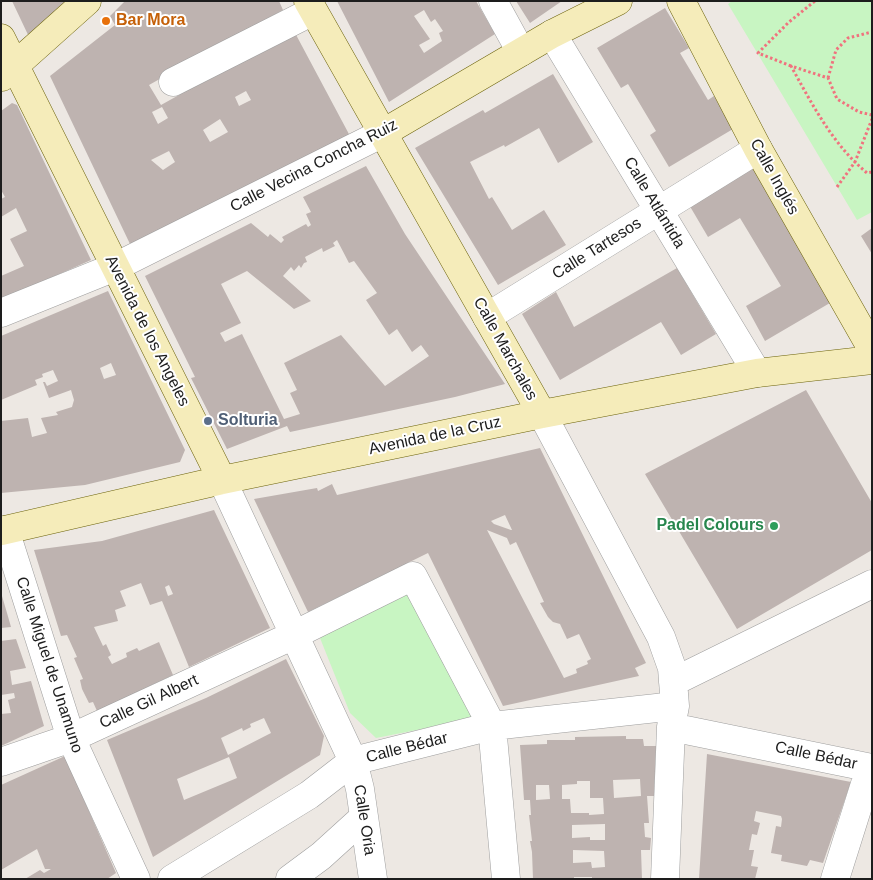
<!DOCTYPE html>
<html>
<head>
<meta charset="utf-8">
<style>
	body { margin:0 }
	#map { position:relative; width:873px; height:880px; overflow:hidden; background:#ede8e3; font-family:Helvetica,sans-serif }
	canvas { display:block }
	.frame { position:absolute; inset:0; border:2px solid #1d1d1d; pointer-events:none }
</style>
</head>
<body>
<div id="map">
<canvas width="873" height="880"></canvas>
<div class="frame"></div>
</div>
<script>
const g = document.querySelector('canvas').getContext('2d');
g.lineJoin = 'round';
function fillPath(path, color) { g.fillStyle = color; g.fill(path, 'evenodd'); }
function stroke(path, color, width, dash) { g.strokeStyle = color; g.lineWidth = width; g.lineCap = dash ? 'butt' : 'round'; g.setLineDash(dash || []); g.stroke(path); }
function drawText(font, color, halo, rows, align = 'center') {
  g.font = font + ' Helvetica,sans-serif'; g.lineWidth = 4; g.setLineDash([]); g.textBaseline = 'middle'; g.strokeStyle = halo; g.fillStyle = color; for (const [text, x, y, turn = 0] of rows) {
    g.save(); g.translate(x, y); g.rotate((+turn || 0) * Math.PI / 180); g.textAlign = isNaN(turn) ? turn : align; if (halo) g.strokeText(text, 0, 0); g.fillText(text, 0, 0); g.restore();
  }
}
fillPath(new Path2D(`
	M732 1H872V212L857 220 728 4Z
	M413 576 478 718 376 738 350 713 318 633Z`), '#c8f5c2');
fillPath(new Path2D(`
	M12 1H68L30 39Z
	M125 1H279L283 10 149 85 161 105 294 31 350 136 130 244 50 76 115 25 110 16ZM246 91 251 100 239 106 235 97ZM162 107 168 118 158 124 152 112ZM220 119 228 132 210 142 203 130ZM169 151 175 162 163 170 151 160Z
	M337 1H476L495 34 389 102ZM424 10 431 22 435 19 443 31 439 33 442 41 424 53 419 45 430 39 414 16Z
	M516 1H562L530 23Z
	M665 8 689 48 680 53 708 100 714 96 733 129 669 167 650 135 656 131 628 84 621 88 597 48Z
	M553 74 593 142 558 163 539 128 505 147 504 145 470 162 489 199 492 197 512 230 544 210 566 245 498 285 415 148 483 110 485 113Z
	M12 103 17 105 91 260 1 300V276L24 266 10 239 27 231 16 208 1 217V199L5 197 1 190V111Z
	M756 165 835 300 765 341 746 306 781 286 740 218 708 237 688 203Z
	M366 166 405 234 505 384 455 397 290 432 287 426 227 449 191 378 195 377 145 276 251 223 268 237 270 234 281 243 284 240 282 237 306 224 308 227 311 225 306 214 311 212 303 197ZM337 240 349 263 354 261 377 293 366 300 389 335 397 329 412 352 421 345 429 356 385 386 341 335 284 363 297 390 290 393 300 414 284 419 242 334 225 342 220 333 241 323 221 284 247 271 294 309 311 301 283 276 291 267 294 271 299 265 301 268 304 263 307 262 305 257 322 248 323 252 335 246 333 243Z
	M872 228V254L861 236Z
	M677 268 716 334 681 355 661 322 560 380 522 314 556 292 574 327Z
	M108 291 185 450 180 462 85 485 1 493V421L28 418 32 437 47 433 41 418 58 415 56 412 72 407 74 400 71 390 49 398 43 382H45L47 386 58 381 53 370 42 374 43 377 35 380 37 385 1 400V336ZM111 363 116 375 104 379 100 368Z
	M806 390 872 503V550L737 629 645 474Z
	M540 448 646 663 635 668 639 676 503 706 428 553 308 612 254 499 317 488 318 491 332 484 337 495ZM505 515 512 530H511L494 524 491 521ZM487 530 507 538 510 545 516 542 544 602 540 603 548 617 553 622 560 624 567 639 579 634 591 659 587 661 588 664 576 669 577 673 564 678Z
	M214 510 270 628 189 667 162 601 150 605 141 583 120 591 126 606 115 610 118 621 94 627 103 646 106 644 111 655 108 657 112 664 127 657 126 653 137 648 139 651 159 642 173 675 97 711 93 702 89 703 82 689 80 680 83 679 74 658 77 657 67 635 61 636 34 550 102 541ZM169 585 173 594 168 596 165 587Z
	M2 596 7 613 11 627 1 628Z
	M16 639 26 668 10 671 12 685 31 681 44 726 1 746V714L11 713 8 700 15 698 14 693 1 695V641Z
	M286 659 324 736 320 755 153 857 107 740 206 698ZM264 718 271 733 228 755 221 738 242 728 243 731 251 727 250 724ZM229 757 237 778 184 800 177 779Z
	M626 736V739H643L644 746H656L654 796H647L649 823H644L645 837 651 838 650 850H641L642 879H592V877H574V879H533L532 852 530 841H532L529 815H531L530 800H524L520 745 547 744V740H575V737ZM640 779 641 796 614 798 613 780ZM577 781H590V798H603L604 814 589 815V813H571L570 799H562V785L577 784ZM536 785H549L550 799 536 800ZM605 824V840H590V837L572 838V825ZM573 850 604 851 605 867 592 868 591 862 573 863Z
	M707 754 851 782 823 863 810 860 807 866 781 861 782 855 771 853 776 826 781 827 782 819 781 816 756 811 754 821 760 823 757 835 752 834 749 850H754L751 866 758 867 755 879H699Z
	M65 756 116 873 107 879H25L40 870 44 873 51 869H45L37 849 1 870V785Z`), '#beb3b0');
const street = new Path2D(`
	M493 1 521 52
	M552 34 757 373
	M173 82 313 11
	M1 313 115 267 383 133
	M487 317 758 149
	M542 414 661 637 672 668 675 706 671 727 665 879
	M222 480 353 761 360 789 373 879
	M5 530 71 738 136 879
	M673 682 872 584
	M671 727 872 768
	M1 762 71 738 294 635 413 576 492 726 506 879
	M172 879 309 795 353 761 492 726 675 706
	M290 879 321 856 364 817
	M835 879 870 768`);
const secondary = new Path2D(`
	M308 1 542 414
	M681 1 758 149 872 349
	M1 38 222 480
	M2 77 87 1
	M383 133 552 34 618 1
	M1 531 222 480 542 414 757 373 872 360`);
stroke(street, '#9e9e9e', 29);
stroke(secondary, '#6c630c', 29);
stroke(new Path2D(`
	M791 66 758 53 789 22 815 1
	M828 78 836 50 848 38 872 32
	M872 115 859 112 837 99 828 78 791 66C812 104 833 145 867 173L872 172
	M837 187 855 162 872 119`), '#f0727e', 3, [2.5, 2.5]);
stroke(street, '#fff', 28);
stroke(secondary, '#f5ecba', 28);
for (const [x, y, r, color] of [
	[106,21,5,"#e8710a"],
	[208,421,5,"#5c6f8a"],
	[774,526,5,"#2e9e5b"]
]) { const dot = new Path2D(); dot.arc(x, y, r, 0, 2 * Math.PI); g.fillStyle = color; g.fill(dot); stroke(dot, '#fff', 2); }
drawText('bold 16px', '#c56008', '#fff', [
	["Bar Mora",116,21]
], 'left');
drawText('16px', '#1d1d1d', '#fff', [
	["Calle Vecina Concha Ruiz",314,166,-27],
	["Calle Inglés",774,177,61],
	["Calle Atlántida",654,203,59],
	["Calle Tartesos",597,249,-32],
	["Avenida de los Angeles",147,331,63],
	["Calle Marchales",505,349,61],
	["Avenida de la Cruz",435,436,-12],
	["Calle Miguel de Unamuno",49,665,72],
	["Calle Gil Albert",149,702,-25],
	["Calle Bédar",407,748,-14],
	["Calle Bédar",816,756,12],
	["Calle Oria",364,820,81]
]);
drawText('bold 16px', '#4e5e75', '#fff', [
	["Solturia",218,421]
], 'left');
drawText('bold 16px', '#27864d', '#fff', [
	["Padel Colours",764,526]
], 'right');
</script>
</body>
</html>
